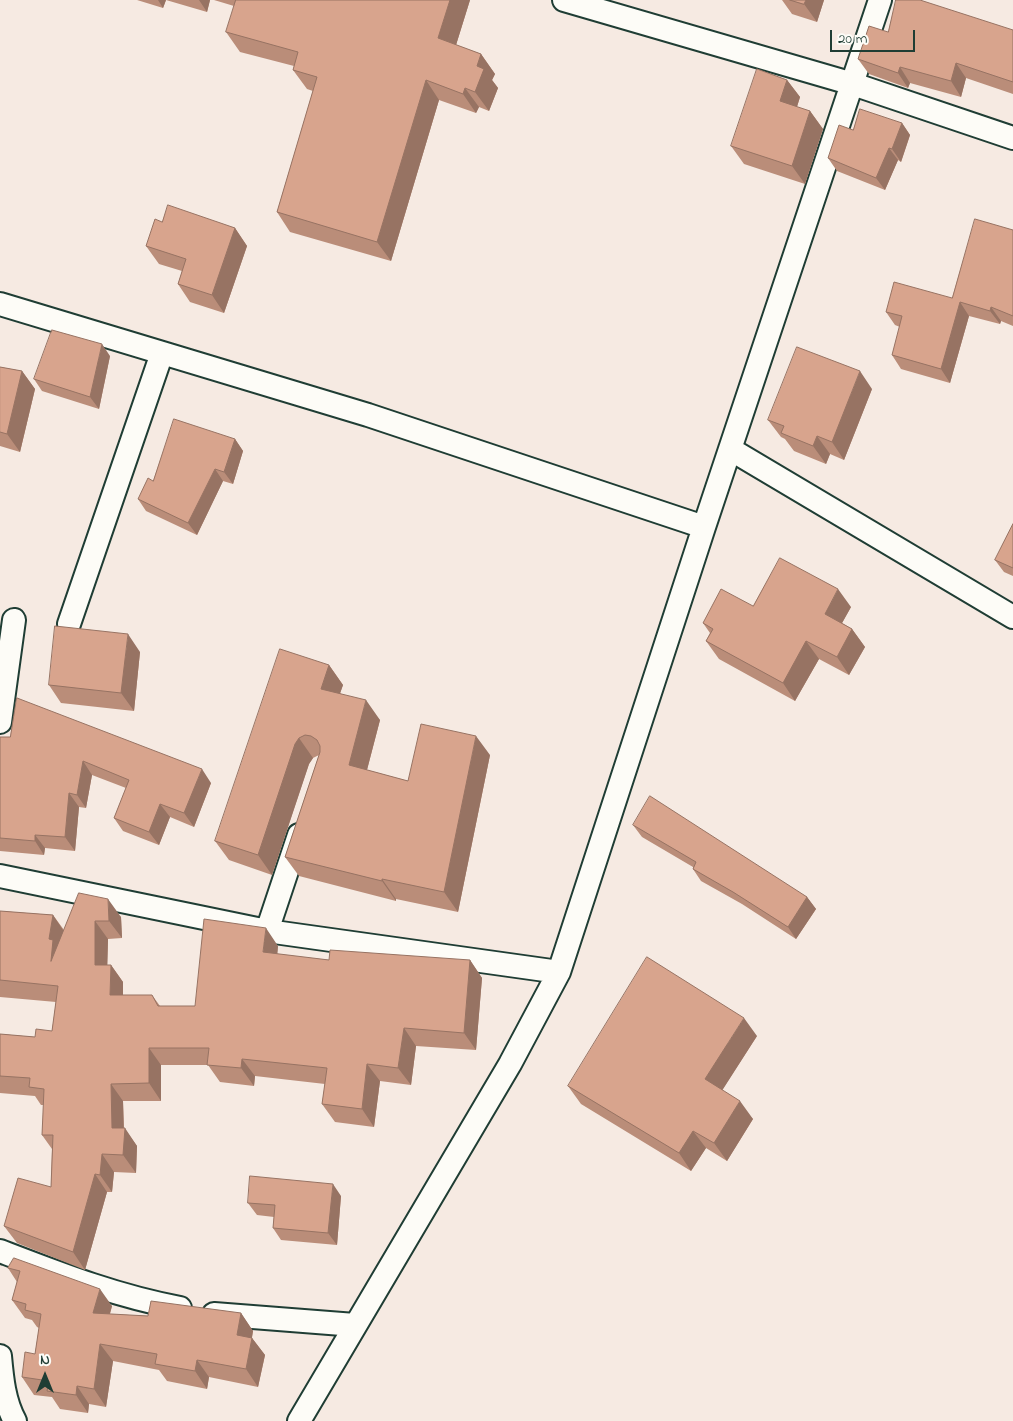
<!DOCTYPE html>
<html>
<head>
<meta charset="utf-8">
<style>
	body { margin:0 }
	#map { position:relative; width:1013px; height:1421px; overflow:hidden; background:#f6eae2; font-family:"Indie Flower",sans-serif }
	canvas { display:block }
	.north { position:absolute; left:20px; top:1351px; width:50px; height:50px; -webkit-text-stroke:4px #fdfcf7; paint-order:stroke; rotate:0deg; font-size:14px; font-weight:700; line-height:20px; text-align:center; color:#1f3d34 }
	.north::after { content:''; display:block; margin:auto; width:18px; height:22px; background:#1f3d34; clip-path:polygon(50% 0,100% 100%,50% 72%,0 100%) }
	.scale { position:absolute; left:830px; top:30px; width:85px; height:22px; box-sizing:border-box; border:2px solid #1f3d34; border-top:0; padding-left:6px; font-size:15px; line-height:18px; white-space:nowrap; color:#1f3d34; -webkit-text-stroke:4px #fdfcf7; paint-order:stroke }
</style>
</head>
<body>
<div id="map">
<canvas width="1013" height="1421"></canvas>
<div class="north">N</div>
<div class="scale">20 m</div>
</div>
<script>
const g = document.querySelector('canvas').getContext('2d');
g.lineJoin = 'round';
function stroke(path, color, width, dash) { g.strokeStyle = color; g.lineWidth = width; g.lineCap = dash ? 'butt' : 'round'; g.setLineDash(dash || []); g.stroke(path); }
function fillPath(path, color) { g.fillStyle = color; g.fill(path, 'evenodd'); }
const street = new Path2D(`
	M564 0 853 84 1013 138
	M0 304 368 415 704 527
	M730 449 1013 617
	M69 624 162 353
	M0 722 14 620
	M0 876 267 931 559 972
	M267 931 299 835
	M0 1251C60 1274 116 1296 180 1308
	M214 1314 355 1325
	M0 1356C2 1378 4 1401 15 1421
	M299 1421 510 1064 559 972 704 527 880 0`);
stroke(street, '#1f3d34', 26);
stroke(street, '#fdfcf7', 22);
fillPath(new Path2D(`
	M137 0H166L163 8Z
	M166 0H210L207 12Z
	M214 0H470L456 45 481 54 495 74 492 80 498 88 489 111 479 107 476 113 439 100 391 261 290 232 277 212 313 91 307 89 293 70 294 66 240 52 226 32 234 6Z
	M782 0H824L817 22 792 14Z
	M1013 30V94L966 78 961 97 910 83 908 88 869 74 858 59 888 32Z
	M787 80 800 97 797 107 810 111 823 129 805 184 744 164 731 146Z
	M902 123 910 135 901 162 898 160 885 190 837 171 828 158 853 130Z
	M162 222 235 228 247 246 224 313 190 302 178 284 182 271 159 264 146 246Z
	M1013 230V326L1001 321 1000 324 969 316 950 383 901 369 892 355 900 327 895 325 886 312 952 298Z
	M110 356 99 409 42 391 34 379Z
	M0 367 22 371 35 389 20 452 0 446Z
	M872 389 844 460 830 454 826 464 794 451 785 439 781 437 768 420Z
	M235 439 243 451 233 484 223 481 197 535 146 511 138 499 153 481Z
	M1013 524V576L1004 572 995 560Z
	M753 606 851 607 842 623 852 629 865 647 849 675 819 659 795 701 719 659 706 641 710 633 703 623Z
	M140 652 134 711 61 703 49 685Z
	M329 665 343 685 340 693 380 720 367 770 408 781 490 755 458 912 396 899V901L299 876 285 857 319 755 313 758 309 764 272 875 229 860 215 841Z
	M0 737 211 783 194 827 170 817 159 845 123 831 114 818 126 788 92 775 86 808 79 807 75 851 45 848 44 855 0 851Z
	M633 825 807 897 816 909 796 939 742 904 701 881 693 869V867L642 837Z
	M79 893 121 917 122 938 108 939 107 965H111L123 982V995H152L160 1006H195L278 946 277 954 329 960H470L482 978 476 1050 416 1046 411 1085 380 1081 374 1127 335 1122 322 1104 325 1084 255 1076 254 1086 220 1082 208 1065H161V1101H123L124 1128 137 1146 136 1173 114 1172 112 1192H107L85 1270 17 1243 4 1226 51 1187 52 1149 42 1135 44 1105H41L35 1096 0 1093V1034L35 1037 52 1031 56 1002 0 997V911L53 915 64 930Z
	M757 1036 722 1090 753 1119 727 1161 706 1148 691 1171 581 1104 568 1086Z
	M341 1196 337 1245 281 1240 273 1228 274 1217 257 1215 248 1203Z
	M14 1258 112 1306 110 1314 148 1316 241 1313 253 1331 252 1338 265 1355 258 1387 209 1377 207 1389 167 1381 159 1370 113 1361 106 1407 89 1404 88 1413 60 1409 52 1397 34 1395 22 1377 35 1354 39 1328 37 1327 32 1320 25 1318 12 1300 17 1282 8 1268Z`), '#ba8d79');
fillPath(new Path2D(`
	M158 0H166L163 8Z
	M199 0H210L207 12Z
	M450 0H470L452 58 438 38Z
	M806 0H824L817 22 804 4Z
	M481 54 495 74 492 80 498 88 489 111 475 92 477 66Z
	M956 63 966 78 961 97 951 81Z
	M900 67 910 83 908 88 898 73Z
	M426 80 439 100 391 261 377 242Z
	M787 80 800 97 793 119 780 101Z
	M465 88 479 107 476 113 463 94Z
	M810 111 823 129 805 184 792 166Z
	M902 123 910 135 901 162 892 149Z
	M889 148 898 160 885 190 876 178Z
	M235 228 247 246 224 313 212 295Z
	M960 302 969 316 950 383 941 369Z
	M991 307 1001 321 1000 324 990 311Z
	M102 344 110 356 99 409 90 397Z
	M22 371 35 389 20 452 7 434Z
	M860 371 872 389 844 460 832 442Z
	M817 436 830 454 826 464 813 446Z
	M235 439 243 451 233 484 224 472Z
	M215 469 223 481 197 535 188 523Z
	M838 589 851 607 837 632 825 614Z
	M852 629 865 647 849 675 837 657Z
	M128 634 140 652 134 711 121 693Z
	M806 641 819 659 795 701 783 683Z
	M329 665 343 685 335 708 321 689Z
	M366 700 380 720 363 785 349 765Z
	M476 736 490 755 458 912 444 892Z
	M299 738 313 758 309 764 272 875 258 855 295 744Z
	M83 761 92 775 86 808 77 795Z
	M202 769 211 783 194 827 184 813Z
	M69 793 79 807 75 851 65 837Z
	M160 804 170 817 159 845 149 832Z
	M35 835 45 848 44 855 35 841Z
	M382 879 396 899V901L382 881Z
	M807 897 816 909 796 939 788 927Z
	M108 899 121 917 122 938 109 921Z
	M53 915 65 933 51 961 49 939Z
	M95 921 108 939 107 982 95 965Z
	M266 928 278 946 276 970 263 952Z
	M470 960 482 978 476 1050 464 1033Z
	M111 965 123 982V1013L110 995Z
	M744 1018 757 1036 718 1097 705 1079Z
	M404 1028 416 1046 411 1085 398 1068Z
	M149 1048 161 1065V1101L149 1083Z
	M242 1059 255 1076 254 1086 241 1068Z
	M367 1064 380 1081 374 1127 362 1109Z
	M111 1084 123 1101 124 1138 125 1128 137 1146 136 1173 123 1155 112 1128Z
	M740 1101 753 1119 727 1161 714 1143Z
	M693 1131 706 1148 691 1171 679 1153Z
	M102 1154 114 1172 112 1192 100 1175Z
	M95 1174 107 1192 85 1270 73 1252Z
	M333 1184 341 1196 337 1245 328 1233Z
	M100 1289 112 1306 105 1330 93 1313Z
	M241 1313 253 1331 249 1353 237 1335Z
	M252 1338 265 1355 258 1387 246 1369Z
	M100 1344 113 1361 106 1407 94 1389Z
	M197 1360 209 1377 207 1389 195 1371Z
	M77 1386 89 1404 88 1413 76 1395Z`), '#977363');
const building = new Path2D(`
	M236 0H450L438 38 481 54 477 66 484 69 475 92 465 88 463 94 426 80 377 242 277 212 317 77 293 70 298 52 226 32Z
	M790 0H806L804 4Z
	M896 0H920L1013 30V82L956 63 951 81 900 67 898 73 858 59 869 26 888 32Z
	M757 69 787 80 780 101 810 111 792 166 731 146Z
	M860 109 902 123 892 149 889 148 876 178 828 158 839 125 853 130Z
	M168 205 235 228 212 295 178 284 186 259 146 246 155 219 162 222Z
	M975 219 1013 230V316L991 307 990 311 960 302 941 369 892 355 902 316 886 312 894 282 952 298Z
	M52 330 102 344 90 397 34 379Z
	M797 347 860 371 832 442 817 436 813 446 781 433 784 426 768 420Z
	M0 367 22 371 7 434 0 432Z
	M174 419 235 439 224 472 215 469 188 523 138 499 148 478 153 481Z
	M1013 524V568L995 560Z
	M780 558 838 589 825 614 852 629 837 657 806 641 783 683 706 641 713 629 703 623 721 589 753 606Z
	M55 626 128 634 121 693 49 685Z
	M280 649 329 665 321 689 366 700 349 765 408 781 421 724 476 736 444 892 382 879V881L285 857 320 752V746L317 740 311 736 305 735 299 738 295 744 258 855 215 841Z
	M17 698 202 769 184 813 160 804 149 832 114 818 129 780 83 761 77 795 69 793 65 837 35 835V841L0 838V737H10Z
	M650 796 807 897 788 927 733 892 693 869 696 862 633 825Z
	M79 893 108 899 109 921H95V965H111L110 995H152L158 1006H195L204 919 266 928 263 952 329 960 330 950 470 960 464 1033 404 1028 398 1068 367 1064 362 1109 322 1104 327 1068 242 1059 241 1068 207 1065 209 1048H149V1083L111 1084 112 1128H125L123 1155 102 1154 100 1175 95 1174 73 1252 4 1226 18 1178 51 1187 53 1135H42L44 1089 29 1087 30 1078 0 1076V1034L35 1037 36 1029 52 1031 58 986 0 980V911L53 915 49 939 53 940 51 961Z
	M647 957 744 1018 705 1079 740 1101 714 1143 693 1131 679 1153 568 1086Z
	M250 1176 333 1184 328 1233 273 1228 275 1205 248 1203Z
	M14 1258 100 1289 93 1313 148 1316 151 1301 241 1313 237 1335 252 1338 246 1369 197 1360 195 1371 155 1364 157 1354 100 1344 94 1389 77 1386 76 1395 47 1391 49 1381 22 1377 25 1352 35 1354 41 1314 25 1310 26 1304 12 1300 20 1271 8 1268Z`);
fillPath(building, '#d8a48d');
stroke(building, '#977363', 1);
</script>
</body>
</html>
